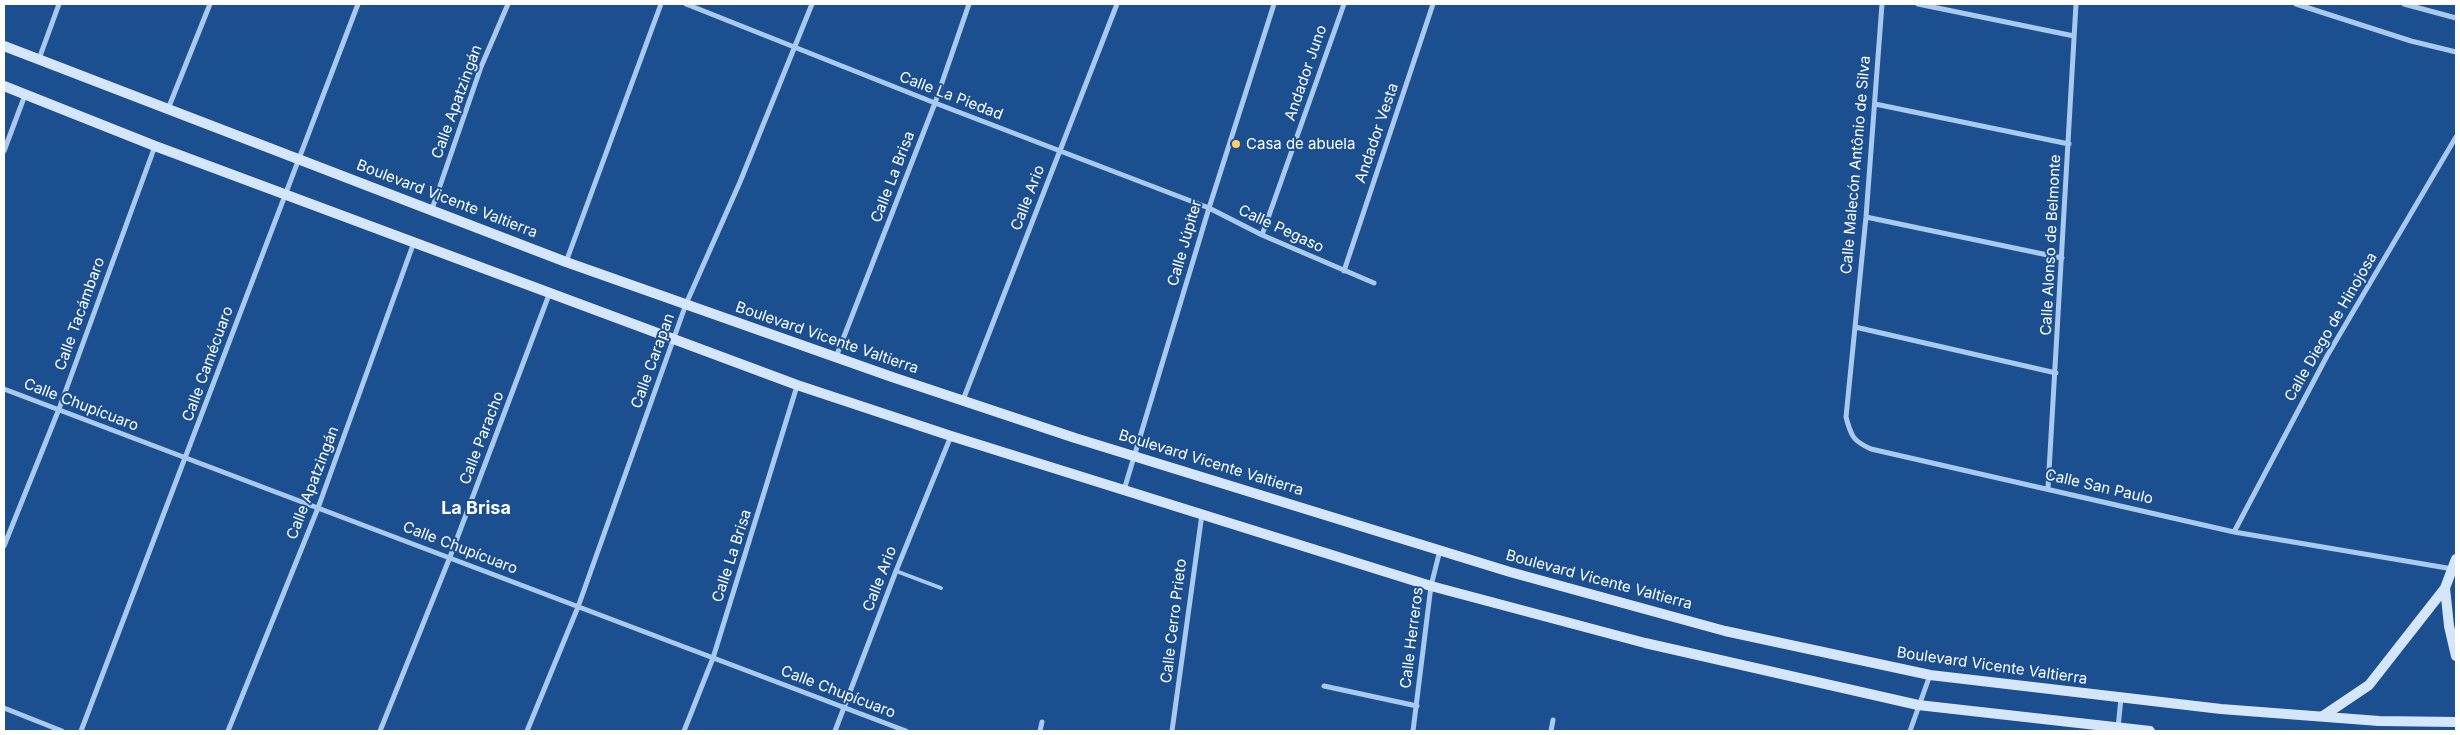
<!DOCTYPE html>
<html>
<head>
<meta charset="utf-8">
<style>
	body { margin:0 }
	#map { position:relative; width:2460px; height:735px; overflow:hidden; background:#1b4f8f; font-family:Inter,sans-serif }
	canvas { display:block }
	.frame { position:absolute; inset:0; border:5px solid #fff; pointer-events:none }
</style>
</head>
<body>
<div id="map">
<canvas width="2460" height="735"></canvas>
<div class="frame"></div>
</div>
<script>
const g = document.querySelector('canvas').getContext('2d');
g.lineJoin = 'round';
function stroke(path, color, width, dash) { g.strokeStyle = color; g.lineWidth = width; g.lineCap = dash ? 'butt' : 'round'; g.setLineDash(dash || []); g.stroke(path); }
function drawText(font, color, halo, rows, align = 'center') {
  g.font = font + ' Inter,sans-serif'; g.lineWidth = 4; g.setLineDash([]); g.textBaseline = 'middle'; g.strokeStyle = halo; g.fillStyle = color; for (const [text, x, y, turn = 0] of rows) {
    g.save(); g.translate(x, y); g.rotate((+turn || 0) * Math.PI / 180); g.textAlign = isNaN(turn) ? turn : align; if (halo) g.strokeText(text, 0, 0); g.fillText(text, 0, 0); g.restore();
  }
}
stroke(new Path2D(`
	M896 571 941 588`), '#a9c9ee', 4);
stroke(new Path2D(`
	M686 4 935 103 1209 208 1262 235 1374 283
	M1882 4 1866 217 1846 417C1851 436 1853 441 1871 449L2234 532 2453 569
	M1918 4 2074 36
	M2296 4 2411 41 2456 52
	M2404 4 2456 18
	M39 59 59 4
	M1875 104 2069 144
	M168 109 210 4
	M4 151 25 95
	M432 209 481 67 508 4
	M1866 217 2062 258
	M1262 235 1344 4
	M566 262 661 4
	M1344 271 1433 4
	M1855 327 2056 373
	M836 357 935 103 969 4
	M4 389 906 731
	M963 400 1117 4
	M2048 488 2076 4
	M1124 490 1209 208 1274 4
	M2234 532 2327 356 2456 137
	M4 546 59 409 155 146
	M1324 686 1417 706
	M4 708 62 731
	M2118 728 2121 698
	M81 731C175 489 265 246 358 4
	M228 731 318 508 414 242
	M380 731 450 557 550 292
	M527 731 578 607 686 304 740 182 812 4
	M684 731 713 658 797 386
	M835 731 896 571 951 436
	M1040 731 1042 722
	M1172 731 1202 514
	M1413 731 1431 586 1440 550
	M1551 731 1553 720
	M1910 731 1930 675`), '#a9c9ee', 5);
stroke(new Path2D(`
	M4 46 566 262 892 377 1075 438 1510 572 1725 631 1930 675 2221 709 2379 721 2456 722
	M4 86 155 146 797 385 951 436 1431 586 1645 643 1918 705 2150 731
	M2456 559 2445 588 2449 626 2456 656
	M2323 716 2369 685 2445 588`), '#d6e6fa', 10);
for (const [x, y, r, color] of [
	[1236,144,5,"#ffd166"]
]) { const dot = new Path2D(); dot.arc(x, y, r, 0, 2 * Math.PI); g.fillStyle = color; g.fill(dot); stroke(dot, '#1b4f8f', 2); }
drawText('15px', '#fff', '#1b4f8f', [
	["Andador Juno",1306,73,-71],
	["Calle La Piedad",951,96,21],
	["Calle Apatzingán",457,102,-70],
	["Andador Vesta",1377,133,-71],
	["Calle Malecón Antônio de Silva",1856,165,-85],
	["Calle La Brisa",893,177,-69],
	["Calle Ario",1028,198,-69],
	["Boulevard Vicente Valtierra",447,199,21],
	["Calle Pegaso",1281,229,25],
	["Calle Júpiter",1185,243,-74],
	["Calle Alonso de Belmonte",2051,245,-87],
	["Calle Tacámbaro",80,314,-70],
	["Calle Diego de Hinojosa",2331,327,-60],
	["Boulevard Vicente Valtierra",827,338,19],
	["Calle Carapan",653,361,-70],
	["Calle Camécuaro",208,364,-70],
	["Calle Chupícuaro",81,405,21],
	["Calle Paracho",482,438,-69],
	["Boulevard Vicente Valtierra",1211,463,17],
	["Calle Apatzingán",313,483,-69],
	["Calle San Paulo",2099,487,13],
	["Calle Chupícuaro",460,548,21],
	["Calle La Brisa",732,556,-72],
	["Calle Ario",880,579,-69],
	["Boulevard Vicente Valtierra",1599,580,15],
	["Calle Cerro Prieto",1174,621,-83],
	["Calle Herreros",1412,638,-83],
	["Boulevard Vicente Valtierra",1992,666,8],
	["Calle Chupícuaro",838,692,21]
]);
drawText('15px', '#fff', '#1b4f8f', [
	["Casa de abuela",1246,144]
], 'left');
drawText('bold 18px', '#fff', '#1b4f8f', [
	["La Brisa",476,509]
]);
</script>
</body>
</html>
